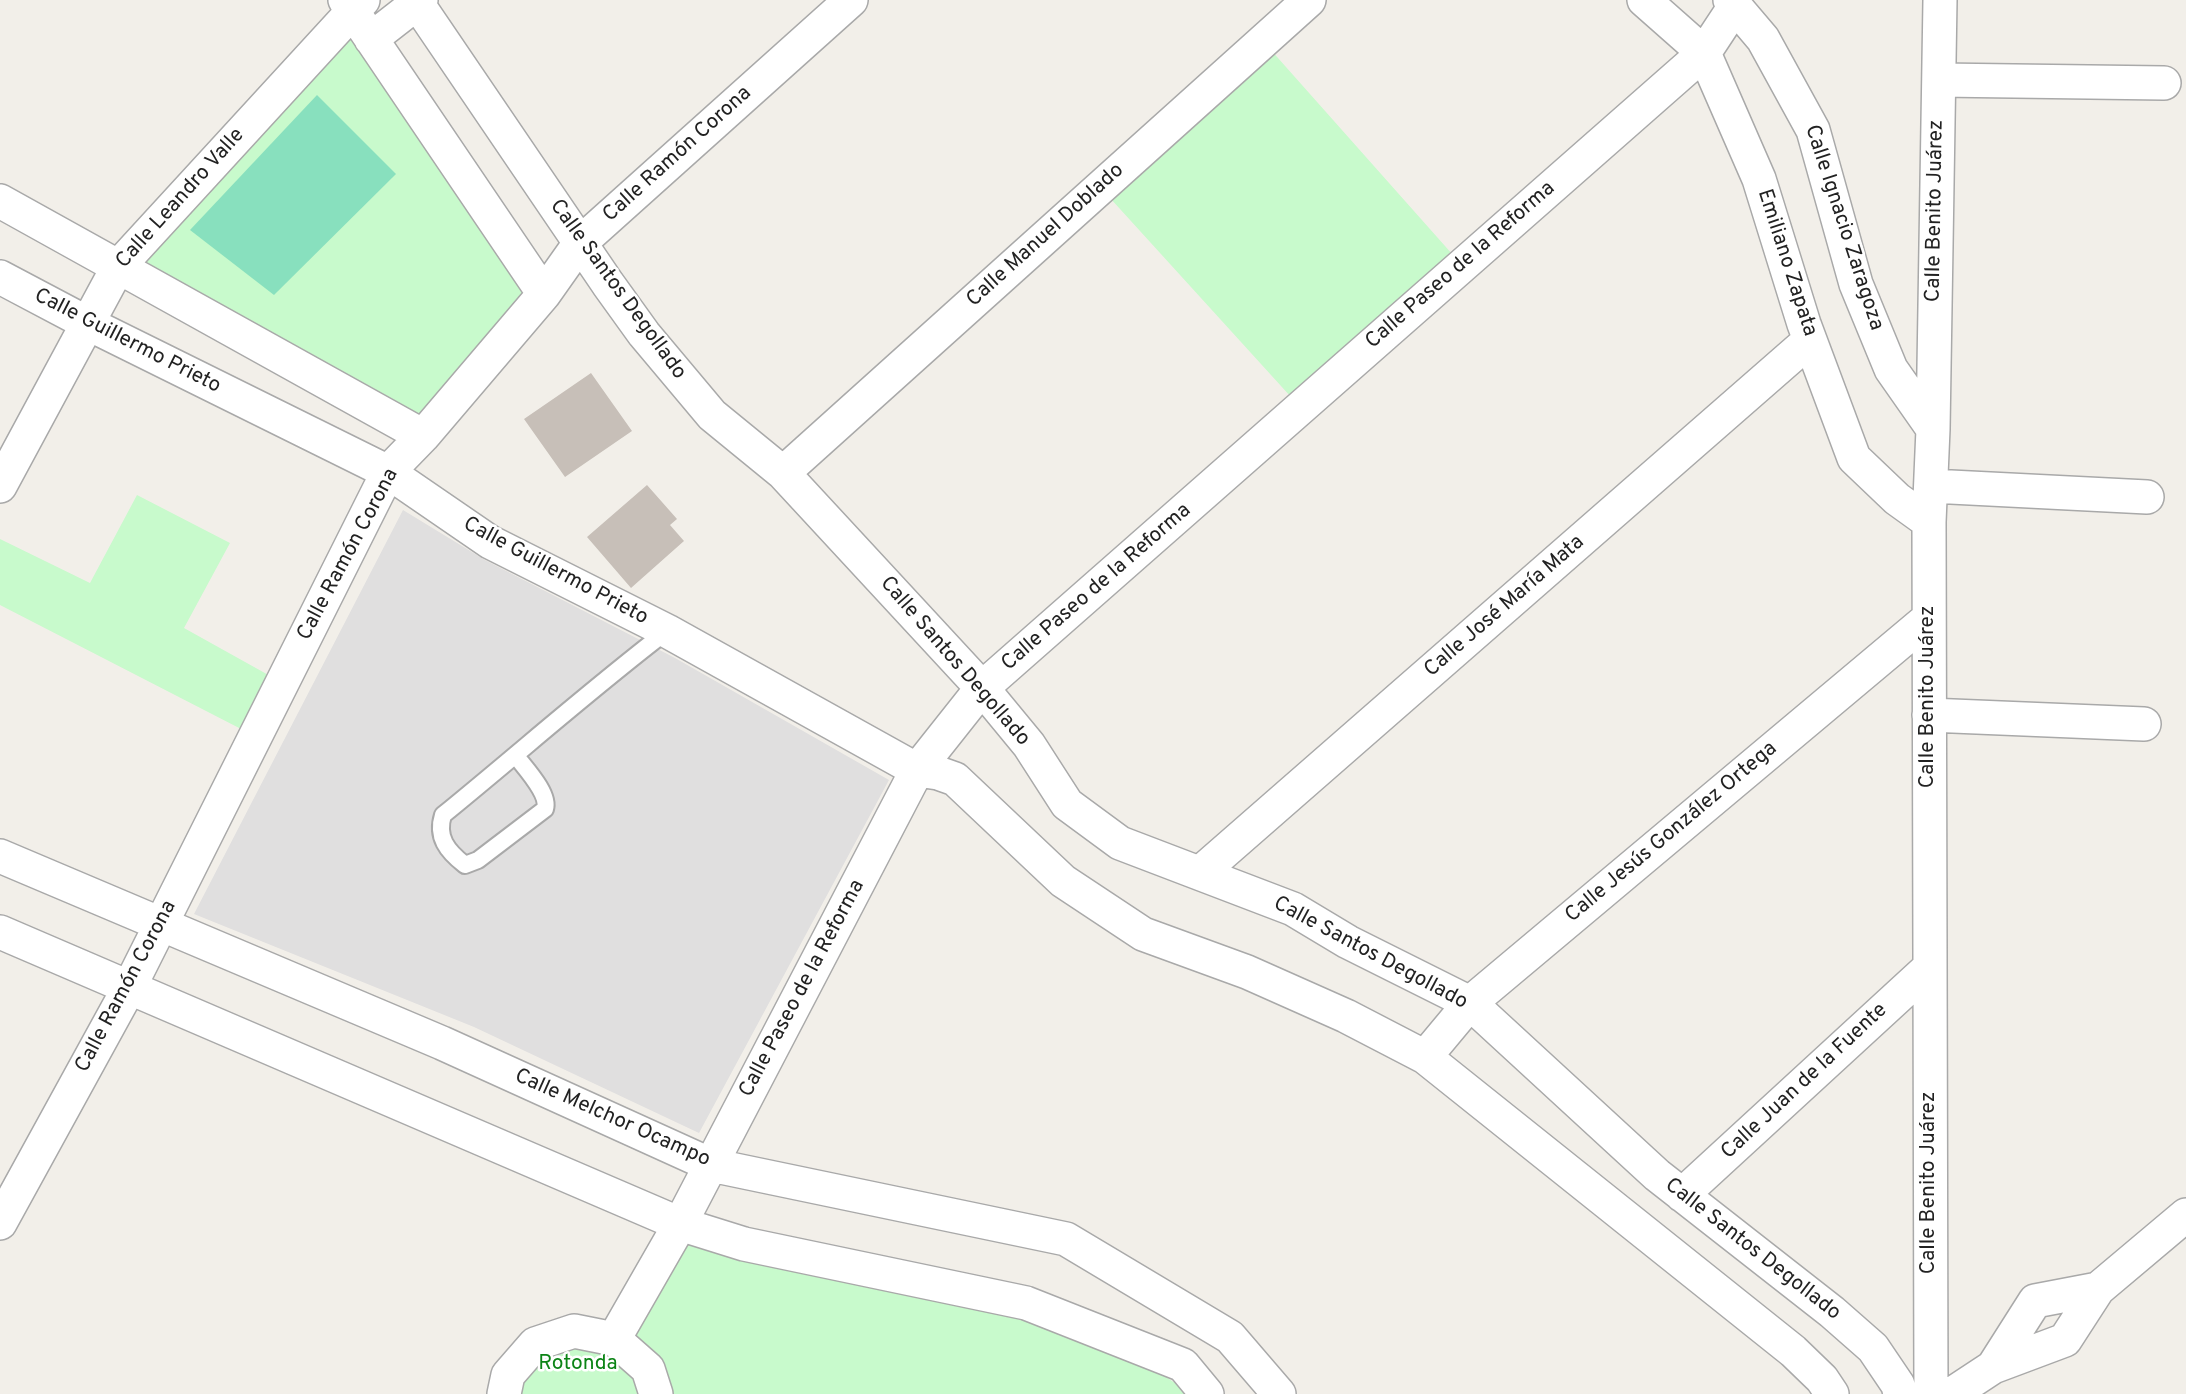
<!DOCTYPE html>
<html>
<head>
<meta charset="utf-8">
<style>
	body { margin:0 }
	canvas { display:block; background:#f2efe9 }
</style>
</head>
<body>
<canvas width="2186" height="1394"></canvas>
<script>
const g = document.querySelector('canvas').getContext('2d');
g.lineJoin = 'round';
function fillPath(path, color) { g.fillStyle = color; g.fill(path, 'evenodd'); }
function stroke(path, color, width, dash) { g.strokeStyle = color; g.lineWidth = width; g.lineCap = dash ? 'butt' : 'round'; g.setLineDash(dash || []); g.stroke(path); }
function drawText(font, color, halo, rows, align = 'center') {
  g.font = font + ' Overpass,sans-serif'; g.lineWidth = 5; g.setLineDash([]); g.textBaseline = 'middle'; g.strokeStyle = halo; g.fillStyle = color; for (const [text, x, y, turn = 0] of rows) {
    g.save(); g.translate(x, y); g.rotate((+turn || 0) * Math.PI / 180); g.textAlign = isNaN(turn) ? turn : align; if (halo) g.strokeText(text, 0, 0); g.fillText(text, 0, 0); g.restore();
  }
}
fillPath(new Path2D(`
	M403 510 485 560 675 658 889 780 699 1133 474 1027 194 914Z`), '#e0dfdf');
fillPath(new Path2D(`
	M353 11 544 294 423 436 118 267Z
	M1270 49 1453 255 1291 397 1110 198Z
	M137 495 230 543 184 628 272 677 243 730 0 605V539L90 583Z
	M681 1225 1118 1344 1191 1394H662L623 1333Z
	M602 1340 652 1394H509L524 1358Z`), '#c8facc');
fillPath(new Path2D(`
	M317 95 396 174 274 295 190 230Z`), '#88e0be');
fillPath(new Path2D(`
	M591 373 632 431 565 477 524 419Z
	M647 485 677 519 670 525 684 541 631 588 587 537Z`), '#c7bfb8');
const lane = new Path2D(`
	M516 756C525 768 550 794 545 809L478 860 465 865C447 851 436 837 443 815 518 754 590 690 667 631`);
const street = new Path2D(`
	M345 0 544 294
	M415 0 608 284 644 334 712 415 783 473 982 688 1029 745 1067 804 1120 843 1293 909 1348 942 1470 1003 1657 1175 1832 1312 1873 1348 1898 1385 1900 1394
	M1644 0 1704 53 1759 179 1804 324 1854 458 1897 499 1929 522
	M1730 0 1763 39 1813 130 1856 284 1891 369 1933 429
	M371 39 421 0
	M1939 80 2164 83
	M0 201 423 436
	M0 277 87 323 388 472 490 542 667 631 917 770 938 773 955 779 1063 881 1143 934 1247 972 1346 1016 1425 1057 1793 1351 1822 1379 1832 1394
	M783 473 1309 0
	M0 486 118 267 363 0
	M1931 486 2147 497
	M1929 715 2144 724
	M0 856 442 1043 711 1165 1066 1239 1230 1337 1279 1394
	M1200 873 1810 340
	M0 932 680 1224 744 1244 1026 1303 1183 1365 1207 1394
	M1425 1057 1470 1003 1929 618
	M1682 1195 1929 968
	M0 1223 129 988 388 472 423 436 544 294 580 243 851 0
	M614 1339 680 1224 917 770 982 688 1704 53 1735 6
	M1993 1367 2035 1301 2098 1289
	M504 1394 508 1375 535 1344 574 1331 614 1339 648 1369 656 1394
	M1931 1394 1929 522 1933 429 1940 0
	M1952 1394 1993 1367 2065 1340 2098 1289 2186 1215`);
stroke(lane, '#a9a9a9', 20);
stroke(street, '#a9a9a9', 36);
stroke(lane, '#fff', 16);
stroke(street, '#fff', 33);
drawText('21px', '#222', '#fff', [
	["Calle Ramón Corona",678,155,-42],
	["Calle Leandro Valle",181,199,-48],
	["Calle Benito Juárez",1936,211,-89],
	["Calle Ignacio Zaragoza",1843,228,72],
	["Calle Manuel Doblado",1046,236,-42],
	["Emiliano Zapata",1786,263,72],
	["Calle Paseo de la Reforma",1461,266,-41],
	["Calle Santos Degollado",617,290,54],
	["Calle Guillermo Prieto",127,342,27],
	["Calle Ramón Corona",349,555,-62],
	["Calle Guillermo Prieto",555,572,28],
	["Calle Paseo de la Reforma",1097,588,-41],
	["Calle José María Mata",1505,607,-41],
	["Calle Santos Degollado",954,662,49],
	["Calle Benito Juárez",1929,697,-90],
	["Calle Jesús González Ortega",1672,833,-40],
	["Calle Santos Degollado",1370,954,28],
	["Calle Ramón Corona",127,987,-62],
	["Calle Paseo de la Reforma",803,989,-62],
	["Calle Juan de la Fuente",1805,1082,-43],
	["Calle Melchor Ocampo",612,1119,24],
	["Calle Benito Juárez",1930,1183,-90],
	["Calle Santos Degollado",1752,1250,38]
]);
drawText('21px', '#0c8416', '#fff', [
	["Rotonda",578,1365]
]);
</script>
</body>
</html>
